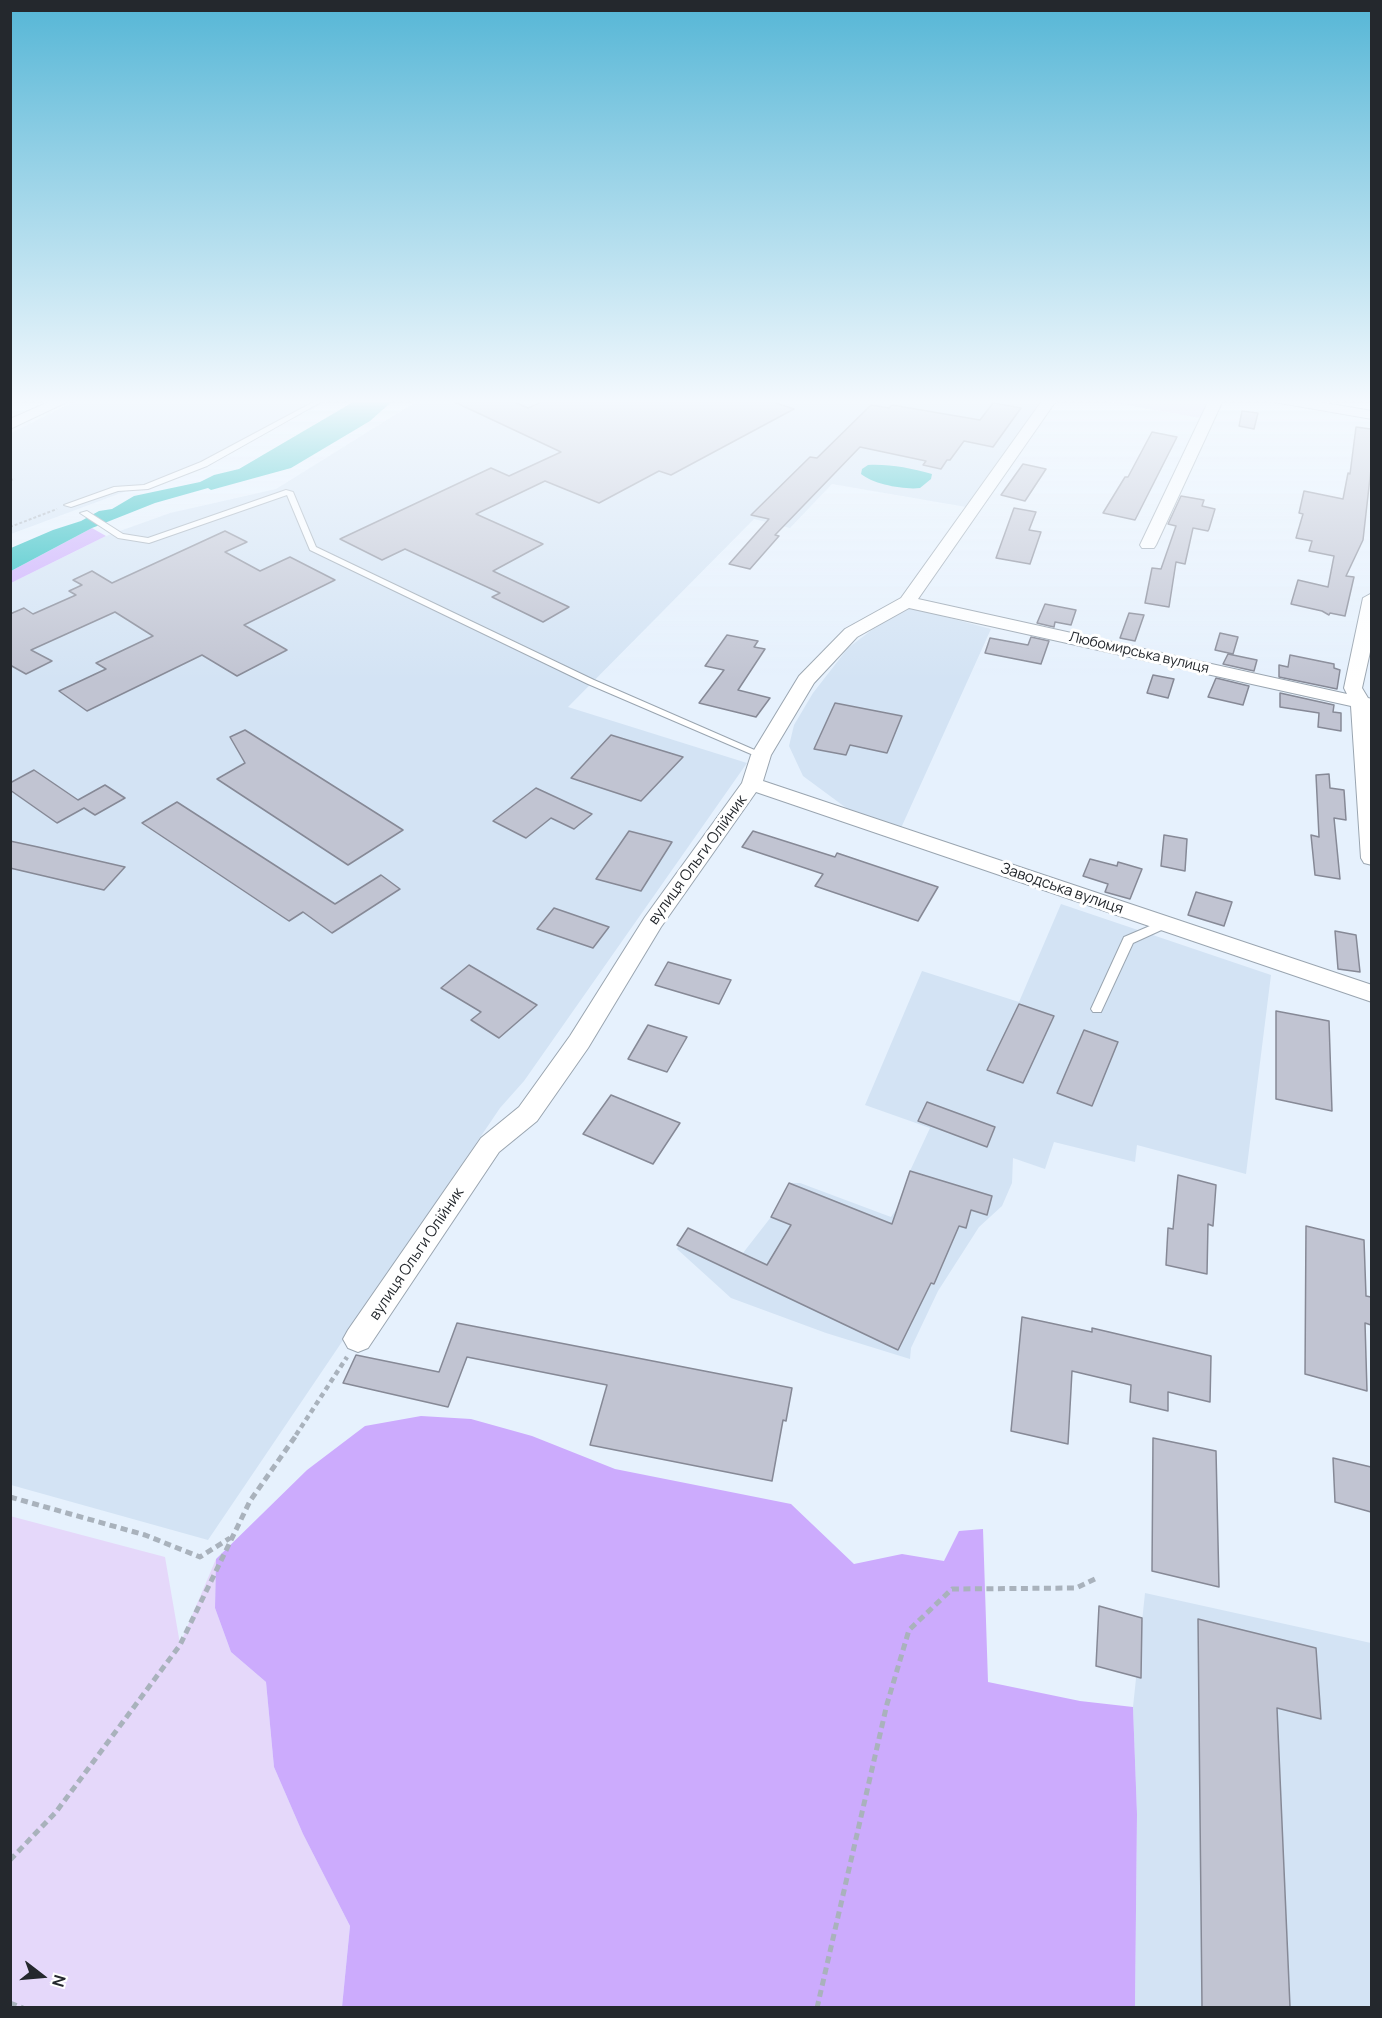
<!DOCTYPE html>
<html>
<head>
<meta charset="utf-8">
<style>
	body { margin:0 }
	#map { position:relative; width:1382px; height:2018px; overflow:hidden; background:#e6f1fd; font-family:Manrope,sans-serif }
	canvas { display:block }
	.frame { position:absolute; inset:0; border:12px solid #24282d; pointer-events:none }
	.north { position:absolute; left:12px; top:1946px; width:60px; height:60px; -webkit-text-stroke:4px #fff; paint-order:stroke; rotate:106deg; font-size:16px; font-weight:700; line-height:24px; text-align:center; color:#24282d }
	.north::after { content:''; display:block; margin:auto; width:21px; height:27px; background:#24282d; clip-path:polygon(50% 0,100% 100%,50% 72%,0 100%) }
</style>
</head>
<body>
<div id="map">
<canvas width="1382" height="2018"></canvas>
<div class="frame"></div>
<div class="north">N</div>
</div>
<script>
const g = document.querySelector('canvas').getContext('2d');
g.lineJoin = 'round';
function fillPath(path, color) { g.fillStyle = color; g.fill(path, 'evenodd'); }
function stroke(path, color, width, dash) { g.strokeStyle = color; g.lineWidth = width; g.lineCap = dash ? 'butt' : 'round'; g.setLineDash(dash || []); g.stroke(path); }
function drawText(font, color, halo, rows, align = 'center') {
  g.font = font + ' Manrope,sans-serif'; g.lineWidth = 6; g.setLineDash([]); g.textBaseline = 'middle'; g.strokeStyle = halo; g.fillStyle = color; for (const [text, x, y, turn = 0] of rows) {
    g.save(); g.translate(x, y); g.rotate((+turn || 0) * Math.PI / 180); g.textAlign = isNaN(turn) ? turn : align; if (halo) g.strokeText(text, 0, 0); g.fillText(text, 0, 0); g.restore();
  }
}
fillPath(new Path2D(`
	M81 398H306L326 402 207 461 11 534V433Z
	M422 398H434L437 400V398H1047L966 507 832 484 790 528 754 519 568 707 747 763 524 1081 500 1108 208 1540 11 1485V583L106 536 170 513 276 489Z
	M909 607 991 629 901 828 849 810 803 776 789 746 794 725 813 693 848 648 894 613Z
	M1061 904 1271 975 1246 1174 1137 1145 1135 1162 1054 1142 1045 1169 1013 1158 1012 1183 1002 1206 979 1227 938 1291 911 1348 910 1359 826 1333 731 1298 677 1249 688 1228 743 1253 771 1217 789 1183H800L891 1217 898 1207 910 1171 930 1128 865 1105 922 971 1019 1002Z
	M1145 1593 1371 1643V2007L1135 2008 1137 1814 1133 1707Z`), '#d3e3f4');
fillPath(new Path2D(`
	M1089 398H1211L1200 418Z
	M10 1516 165 1557 180 1644 216 1559 215 1608 231 1652 266 1682 274 1767 303 1834 350 1926 342 2007H11Z`), '#e5d8fa');
fillPath(new Path2D(`
	M92 528 106 536 11 583V571Z
	M421 1416 471 1419 532 1436 615 1469 791 1504 854 1564 902 1554 944 1561 959 1531 983 1529 988 1682 1080 1701 1133 1707 1137 1814 1135 2007H342L350 1926 303 1834 274 1767 266 1682 231 1652 215 1608 216 1559 307 1470 365 1426Z`), '#ccabfd');
fillPath(new Path2D(`
	M360 398H396L370 421 291 468 211 490 208 488 155 503 92 528 11 571V548L53 530 81 521 99 511 112 509 134 496 200 482 214 475 239 469Z
	M868 465C890 464 910 468 932 474L931 479 920 488C904 490 873 484 861 474L862 469Z`), '#1ababb');
const building = new Path2D(`
	M446 398H505L528 408 551 398H761L794 409 671 475 659 471 599 503 545 481 476 514 543 544 493 571 569 607 543 622 492 597 500 593 405 549 382 560 340 539 491 468 509 476 561 452Z
	M993 403 1021 408 993 447 964 441 950 460H947L941 469 923 465 926 461 860 447 775 535 779 536 750 569 729 564 769 519 751 515 810 457 817 458 871 405 889 408 892 405 980 420Z
	M1242 411 1258 413 1254 429 1239 426Z
	M1356 427 1371 429V469L1363 540 1346 576 1354 577 1345 616 1330 613 1329 615 1322 611 1291 604 1298 580 1328 587 1334 556 1309 551 1312 541 1296 538 1303 514 1299 513 1304 491 1343 499 1348 473 1350 474Z
	M1152 432 1177 437 1135 520 1103 513 1125 477H1128Z
	M1023 464 1046 469 1025 501 1001 495Z
	M1181 496 1204 500 1202 506 1215 509 1209 529 1208 531 1193 528 1185 564 1176 562 1169 607 1145 603 1152 568 1161 569 1176 526 1168 524Z
	M1014 508 1036 512 1029 530 1041 532 1030 564 996 558Z
	M225 531 247 542 225 552 260 571 290 557 335 580 244 625 287 650 237 676 202 655 87 711 59 691 106 669 96 663 153 636 115 612 31 650 52 661 26 674 10 665V614L24 608 33 614 76 595 69 591 82 585 73 580 92 571 112 583Z
	M1045 604 1076 610 1071 625 1055 622 1054 627 1037 623Z
	M1129 613 1144 615 1135 641 1120 638Z
	M1220 633 1238 637 1233 654 1215 650Z
	M727 635 758 641 754 647 765 649 738 690 770 698 756 717 699 703 724 670 705 666Z
	M1031 637 1049 641 1041 664 985 653 990 638 1028 645Z
	M1228 654 1257 660 1254 671 1223 664Z
	M1290 655 1334 664V668L1340 670 1337 689 1279 677V665L1288 667Z
	M1153 675 1174 679 1168 698 1147 693Z
	M1216 678 1249 686 1243 705 1208 697Z
	M1280 693 1334 705 1333 712 1341 713V731L1318 727 1319 713 1280 707Z
	M835 703 902 716 887 753 850 745 846 755 814 749Z
	M245 730 403 830 348 865 217 779 245 763 230 737Z
	M611 735 683 757 641 801 571 778Z
	M34 770 78 800 105 785 125 798 95 815 84 808 57 823 10 790V783Z
	M1329 774 1330 788 1344 790 1346 820 1334 818 1340 879 1315 875 1311 835 1319 837 1316 775Z
	M536 788 592 814 574 829 551 818 526 838 493 821Z
	M177 802 335 904 381 875 400 889 332 933 303 912 289 921 142 823Z
	M629 831 672 842 641 891 596 879Z
	M753 831 835 857 837 853 938 887 918 921 815 886 823 874 742 847Z
	M1164 835 1187 839 1185 871 1161 866Z
	M10 841 38 847 125 867 104 890 10 868Z
	M1090 859 1117 866 1118 862 1142 869 1130 899 1105 892 1108 884 1083 876Z
	M1196 892 1232 902 1224 926 1188 915Z
	M554 908 609 927 593 948 537 929Z
	M1335 931 1356 935 1360 972 1338 969Z
	M668 962 731 980 719 1004 655 985Z
	M469 965 537 1005 499 1038 471 1020 481 1012 441 988Z
	M1019 1004 1054 1016 1023 1083 987 1070Z
	M1276 1011 1329 1021 1332 1111 1276 1099Z
	M648 1025 687 1037 667 1072 628 1059Z
	M1084 1030 1118 1042 1092 1106 1057 1093Z
	M611 1095 680 1123 653 1164 583 1134Z
	M927 1102 995 1127 987 1147 918 1121Z
	M910 1171 992 1196 987 1215 971 1210 966 1228 959 1226 934 1284 931 1283 898 1350 677 1245 688 1228 767 1265 791 1225 771 1217 789 1183 892 1224Z
	M1178 1175 1216 1185 1213 1226 1208 1224 1207 1274 1166 1265 1168 1228 1173 1229Z
	M1306 1226 1364 1240 1366 1296 1371 1297V1325L1365 1323 1367 1391 1305 1374Z
	M1022 1317 1092 1332V1328L1211 1356 1210 1402 1168 1392V1411L1130 1402 1131 1385 1072 1371 1068 1444 1011 1431Z
	M457 1323 792 1388 786 1421 783 1420 772 1481 590 1445 607 1385 467 1357 448 1407 343 1383 356 1355 439 1372Z
	M1153 1438 1216 1451 1219 1587 1152 1571Z
	M1333 1458 1371 1467V1512L1335 1502Z
	M1099 1606 1142 1618 1141 1678 1096 1666Z
	M1198 1619 1316 1648 1321 1719 1277 1708 1290 2007H1202Z`);
fillPath(building, '#c1c4d2');
stroke(building, '#868996', 1.5);
const service = new Path2D(`
	M321 398H328L207 466 148 489 118 491 71 507 64 505 114 487 144 485 201 462Z
	M286 490 293 492 316 547 594 680 766 755 764 757H758L588 684 310 550 287 495 149 543 118 538 80 513 87 511 123 534 148 538Z
	M1164 920 1168 921 1170 924 1168 927 1133 943 1101 1012H1093L1091 1009 1124 937Z`);
const minor = new Path2D(`
	M58 398H75L10 429V419Z
	M1044 398H1058L918 599 1347 694 1344 688 1363 598 1372 593V643L1362 688 1368 698 1372 699V865L1364 863 1361 858 1351 706 909 608 857 637 814 683 771 755 763 781 1372 985V1002L756 792 661 927 588 1048 537 1121 499 1152 368 1348 358 1352 348 1348 343 1339 348 1330 481 1138 519 1107 570 1036 645 917 742 783 751 755 799 676 845 629 901 598Z
	M1210 398H1224L1156 545 1154 548H1142L1140 545Z
	M1267 398H1295L1372 411V419L1274 402Z`);
stroke(service, '#9aa5b0', 2);
stroke(minor, '#9aa5b0', 2);
stroke(new Path2D(`
	M10 480 15 479
	M10 527 57 509`), '#a9b2bc', 2, [3, 2]);
stroke(new Path2D(`
	M296 1435 347 1357`), '#a9b2bc', 4.5, [5, 4]);
stroke(new Path2D(`
	M10 1497 145 1535 200 1557 230 1538
	M10 1860 56 1812 180 1645 250 1501 297 1434
	M10 2003 23 2008
	M817 2008 887 1704 909 1630 952 1589 1076 1588 1095 1579`), '#a9b2bc', 5, [7, 4.5]);
fillPath(service, '#fff');
fillPath(minor, '#fff');
const sky = g.createLinearGradient(0, 0, 0, 680);
sky.addColorStop(0, '#55b6d6');
sky.addColorStop(0.59, '#f4f9fe');
sky.addColorStop(1, '#f4f9fe00');
g.fillStyle = sky;
g.fillRect(0, 0, 1382, 680);
drawText('14px', '#24282d', '#fff', [
	["Любомирська вулиця",1139,653,13]
]);
drawText('15px', '#24282d', '#fff', [
	["вулиця Ольги Олійник",698,860,-54],
	["Заводська вулиця",1062,889,19],
	["вулиця Ольги Олійник",417,1254,-56]
]);
</script>
</body>
</html>
